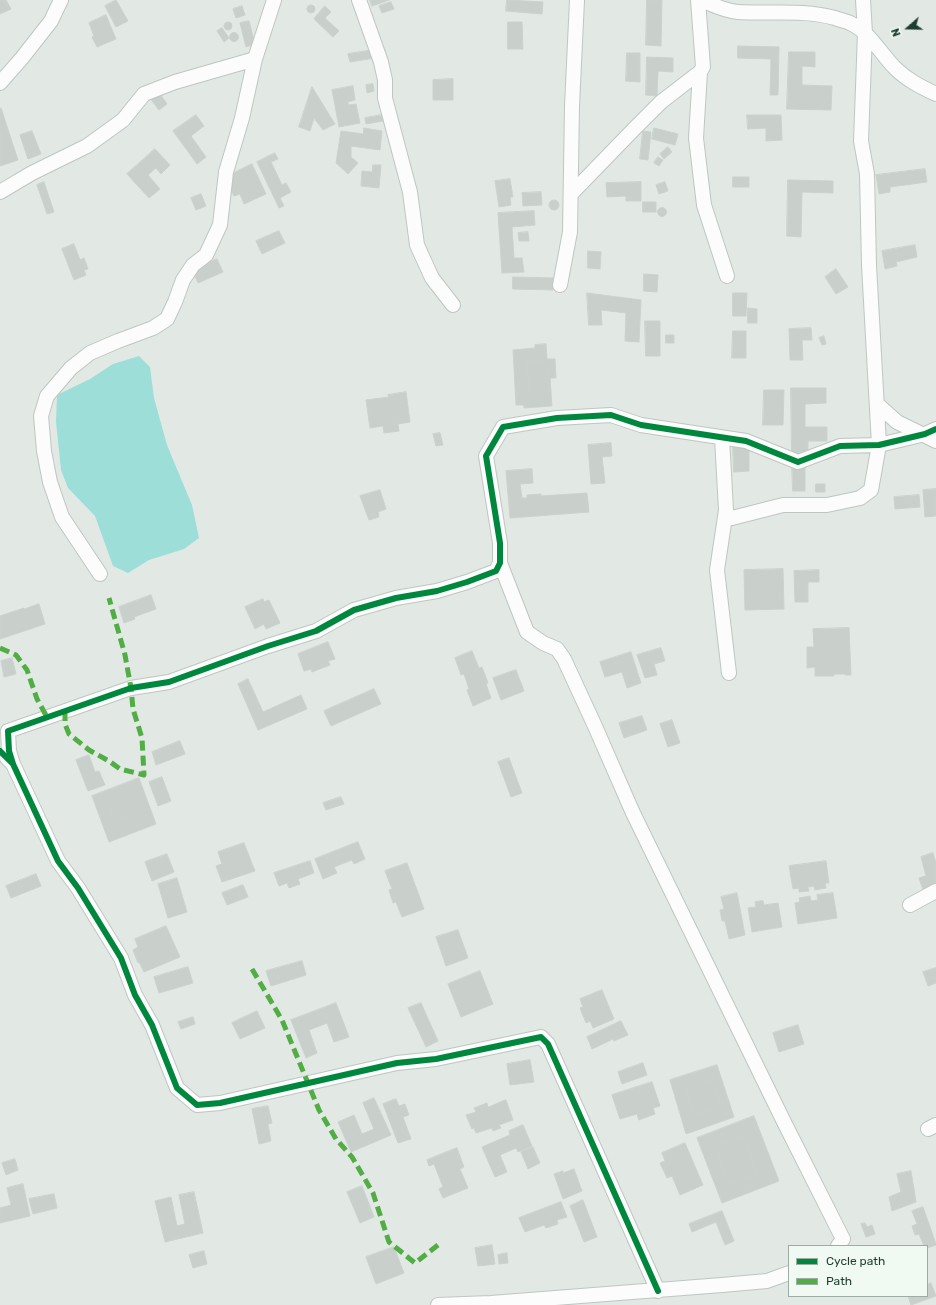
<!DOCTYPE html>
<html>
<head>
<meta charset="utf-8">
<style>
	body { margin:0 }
	#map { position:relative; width:936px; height:1305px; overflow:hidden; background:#e2e9e5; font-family:Rubik,sans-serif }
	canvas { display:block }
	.legend { position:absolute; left:788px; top:1245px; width:140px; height:52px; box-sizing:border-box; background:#f0f9f2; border:1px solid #9caea4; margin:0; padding:5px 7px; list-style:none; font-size:12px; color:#1e3e2f }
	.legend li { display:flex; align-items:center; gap:8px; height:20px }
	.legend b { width:20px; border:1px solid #9caea4 }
	.north { position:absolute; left:888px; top:8px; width:40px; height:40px; -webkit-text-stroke:3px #f0f9f2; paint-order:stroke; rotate:250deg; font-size:11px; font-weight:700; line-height:16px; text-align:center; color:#1e3e2f }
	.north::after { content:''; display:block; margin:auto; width:14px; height:18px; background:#1e3e2f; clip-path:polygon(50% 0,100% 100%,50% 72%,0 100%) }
</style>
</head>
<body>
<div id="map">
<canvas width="936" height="1305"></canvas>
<ul class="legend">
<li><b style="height:5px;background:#00873e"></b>Cycle path</li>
<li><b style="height:5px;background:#52ad45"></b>Path</li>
</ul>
<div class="north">N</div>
</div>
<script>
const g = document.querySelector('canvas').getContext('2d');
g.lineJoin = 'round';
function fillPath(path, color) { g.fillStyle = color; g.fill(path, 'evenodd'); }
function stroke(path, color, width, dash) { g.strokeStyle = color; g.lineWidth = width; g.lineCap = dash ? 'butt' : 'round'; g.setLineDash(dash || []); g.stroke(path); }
fillPath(new Path2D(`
	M139 356 150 367 154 398 167 445 192 505 199 538 184 549 149 560 128 573 113 566 95 516 68 488 61 470 56 422 57 395 90 379 113 364Z`), '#9dded8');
const building = new Path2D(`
	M0 0H6L11 9 0 14Z
	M116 0 128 21 116 27 105 6Z
	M370 0H389L372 6Z
	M507 0 543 2 542 14 506 11Z
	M647 0H662L661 46 646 45Z
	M391 2 394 9 382 13 379 6Z
	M307 9a4 4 0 1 1 8 0a4 4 0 1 1-8 0Z
	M242 6 245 15 236 18 233 9Z
	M325 6 331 12 325 18 339 31 333 37 314 19Z
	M106 15 116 39 97 47 92 37 94 36 89 23Z
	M249 21 255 44 246 47 240 23Z
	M508 22H522L523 49H508Z
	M224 26a4 4 0 1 1 8 0a4 4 0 1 1-8 0Z
	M222 28 229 38 224 42 217 31Z
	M229.5 37a4.5 4.5 0 1 1 9 0a4.5 4.5 0 1 1-9 0Z
	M738 46 779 47 778 95H770L771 59 738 58Z
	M373 50 375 58 350 62 348 54Z
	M789 52H815V67L802 66V85L832 86 831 110 787 109Z
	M627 53H640V82L626 81Z
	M647 57 673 58V72L658 71 657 96 646 95Z
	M453 79V100H433V80Z
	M373 84 374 91 367 93 366 85Z
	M353 86 355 100 348 102V105L356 104 360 123 339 127 332 90Z
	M312 87 335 124 323 130 314 118 310 131 299 127Z
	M158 91 167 104 159 110 149 97Z
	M1 108 18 160 0 166V109Z
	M196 115 204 126 191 136 206 157 197 164 173 131Z
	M382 115 383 121 366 124 365 118Z
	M747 115H781L782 140 766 141V128L748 129Z
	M364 128 382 131 380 150 351 146V157L358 163 348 174 336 163 341 131 363 134Z
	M654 128 678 134 675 145 652 139Z
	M32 131 41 154 28 159 20 135Z
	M643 131 651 132 648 160 640 159Z
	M668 147 672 152 664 159 660 154Z
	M155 149 170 165 161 174 156 168 148 175 160 189 149 198 127 174Z
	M275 153 278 159 271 162 282 185 286 183 291 192 280 198 284 206 279 208 257 162Z
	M658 157 663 160 659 166 654 163Z
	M252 164 266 194 244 204 240 194 234 196 228 184 233 182 230 175Z
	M373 165H381L379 188 361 186 362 171 372 172Z
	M925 169 927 182 890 187V192L879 194 876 175Z
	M733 177H749V187H733Z
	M510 179 513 197H510L511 205 499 207 495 181Z
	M788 180 833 181V193L802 192 801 237 787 236Z
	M44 182 54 212 47 214 37 185Z
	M641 182V201H626V196L607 197 606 183Z
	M665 182 668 191 659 194 656 185Z
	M541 192 542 205 523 206 522 193Z
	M201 194 206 206 196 210 191 198Z
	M549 205a5 5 0 1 1 10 0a5 5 0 1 1-10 0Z
	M643 202H656V212H643Z
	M657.5 212a4.5 4.5 0 1 1 9 0a4.5 4.5 0 1 1-9 0Z
	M534 211 535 225 512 227 514 258H522L524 272 502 273 498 213Z
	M279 231 285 243 262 254 256 241Z
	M528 232 529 241H519L518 233Z
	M74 244 80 260 84 258 88 269 84 270 86 275 74 280 62 249Z
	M915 245 917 257 896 262 897 266 885 269 882 251Z
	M588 251 601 252 600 269 588 268Z
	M217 259 223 272 198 283 192 270Z
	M836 269 848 287 836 294 825 277Z
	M644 274 658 275 657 292 644 291Z
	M513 277 553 278V290L513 289Z
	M587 293 641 300 639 342 625 341 626 313 601 310 602 325H589Z
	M733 293H747L746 316H733Z
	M748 308 757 309V323H748Z
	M645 321H660V356H646Z
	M811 328 812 340H802L803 360H790L789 329Z
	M733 331H746V358H732Z
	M666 335H674V343H666Z
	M824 336 826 344 822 345 819 338Z
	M546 344 547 359H555L556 378H550L552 406 524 408V405H516L513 350 535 348V345ZM547 361 549 389 529 390 527 362Z
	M547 361 549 389 529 390 527 362Z
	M791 388H826V403L805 404V427H827V441H808V458H792Z
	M764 390H784L783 425H763Z
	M406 392 410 422 398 424 399 431 384 433 383 426 370 428 366 400 389 397 388 395Z
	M440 433 443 445 436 446 433 434Z
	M611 443 612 456 602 457 605 483 591 484 588 445Z
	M733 447H749V471L734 472Z
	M792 465H805V491H793Z
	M532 469 533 483 520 484 522 498H527V495L541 494V496L587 493 589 512 510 518 506 471Z
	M816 484H825V492H816Z
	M936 489V516L925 517 923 490Z
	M380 490 386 509 378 512 379 517 369 520 360 496Z
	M919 495 920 507 895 509 894 497Z
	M783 569 784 609 745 610 744 570Z
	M819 570V582H808V602H795L794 571Z
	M151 595 156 609 134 617 135 619 124 623 119 607Z
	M263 599 264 602 269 600 280 623 266 629 264 624 255 629 245 607Z
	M39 604 45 624 0 639V616L24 608V609Z
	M849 628 851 675H845V674H834V676H815V667L807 668V647H814L813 629Z
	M328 642 335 659 328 661 330 665 312 672 311 669 304 671 298 654Z
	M661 648 665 661 654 664 657 675 645 678 637 655Z
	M472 651 479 668 482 667 488 683 486 684 491 698 473 706 467 690 469 689 464 674 461 675 455 658Z
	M631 652 641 683 627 688 622 672 605 677 600 662Z
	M12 658 16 674 4 677 1 661Z
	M516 670 524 691 501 700 493 678Z
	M248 679 263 712 301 695 307 709 258 730 238 684Z
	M374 689 381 704 331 726 324 711Z
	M642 716 647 730 624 738 619 723Z
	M672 720 680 743 668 747 660 724Z
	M180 741 185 754 156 765 152 752Z
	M89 755 95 772 99 771 105 785 88 791 76 760Z
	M509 758 522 793 511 797 498 762Z
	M162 777 171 801 158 806 149 782Z
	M139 778 156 824 109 842 92 796ZM129 799 135 814 115 821 109 807Z
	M341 797 344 804 326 810 323 803Z
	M129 799 135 814 115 821 109 807Z
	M358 842 365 859 354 864 352 860 334 867 337 873 323 879 315 859Z
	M244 843 255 871 222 882 216 866 222 864 218 852Z
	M933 853 936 863V886L923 890 919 878 926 876 921 857Z
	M167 854 174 872 152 881 145 862Z
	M310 861 314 873 298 879 300 884 289 888 287 883 279 886 274 873Z
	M826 861 829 883H825L826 888 815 890 814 886 808 887 809 891 799 892V888L793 889 789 866Z
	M407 863 424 909 402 917 396 902 393 903 389 890 392 889 385 871Z
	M36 874 41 886 11 898 6 886Z
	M177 878 187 912 168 918 158 884Z
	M243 885 248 897 227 905 222 893Z
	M737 893 745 935 729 939 725 921H722L720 910 724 909 721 897Z
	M833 893 837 918 798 924 795 903 800 902 799 898 810 896 811 901 818 900 817 895Z
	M763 901 764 905 778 903 782 927 752 932 748 908 756 907 755 902Z
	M166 926 180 957 144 972 139 962 138 963 133 950 138 947 135 939Z
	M458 930 468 958 446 966 436 937Z
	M302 961 306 975 271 986 266 971Z
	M188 967 193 983 159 993 154 977Z
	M936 968V983L928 986 923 972Z
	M480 971 493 1004 461 1017 448 984Z
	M602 990 614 1019 593 1028 590 1021 586 1023 580 1008 583 1007 580 999Z
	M336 1003 349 1037 334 1042 327 1023 309 1030 317 1053 306 1058 291 1020Z
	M421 1003 438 1041 426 1047 408 1008Z
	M257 1011 265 1028 240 1039 232 1023Z
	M193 1017 195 1024 181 1029 178 1022Z
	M621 1021 628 1035 614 1041 613 1039 592 1049 587 1037Z
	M798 1025 804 1044 779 1052 773 1033Z
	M530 1060 534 1082 510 1085 507 1064Z
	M643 1063 647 1075 622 1084 618 1072Z
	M717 1065 734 1117 686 1134 670 1080ZM713 1080 721 1107 695 1115 686 1088Z
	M713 1080 721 1107 695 1115 686 1088Z
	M652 1082 660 1106 653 1108 655 1114 639 1120 637 1114 620 1119 612 1095Z
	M374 1098 391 1135 351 1152 338 1122 354 1115 362 1134 374 1129 363 1103Z
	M396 1099 399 1106 405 1104 409 1115 403 1117 411 1139 398 1143 383 1104Z
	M506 1100 513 1120 499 1125 501 1128 493 1131 492 1128 476 1133 474 1128 472 1129 466 1115 476 1112 474 1108 487 1103 488 1107Z
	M268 1106 272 1123 268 1124 271 1141 259 1144 252 1109Z
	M754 1116 779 1181 722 1203 697 1138ZM743 1137 758 1174 729 1185 715 1147Z
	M523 1125 532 1146 518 1152 516 1148 500 1155 507 1172 495 1177 482 1147 510 1135 509 1131Z
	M743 1137 758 1174 729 1185 715 1147Z
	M685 1143 703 1185 680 1195 672 1176 667 1178 660 1163 665 1161 662 1153Z
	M533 1147 540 1163 528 1169 521 1152Z
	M457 1148 464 1167 460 1169 468 1188 443 1198 439 1189 443 1187 434 1164 429 1166 427 1160Z
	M15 1159 18 1170 6 1175 2 1163Z
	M574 1169 582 1191 563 1199 554 1174 563 1171V1173Z
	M911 1171 916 1202 892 1211 889 1197 901 1192 897 1174Z
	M23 1184 30 1216 0 1223V1208L11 1205 7 1188Z
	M362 1186 374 1217 360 1223 347 1192Z
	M194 1192 203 1233 165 1242 155 1201 171 1197 177 1226 185 1224 179 1195Z
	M54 1194 57 1208 33 1214 29 1199Z
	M583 1200 597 1237 584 1242 570 1206Z
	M561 1202 567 1217 557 1220 558 1224 546 1228 544 1225 525 1232 519 1218Z
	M923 1207 936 1244V1245L927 1248V1246H924L919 1234 915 1235 912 1226 917 1224 912 1211Z
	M722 1211 734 1241 725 1245 716 1222 692 1232 689 1224Z
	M865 1223 867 1227 872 1225 875 1234 866 1237 861 1224Z
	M492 1245 495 1264 478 1266 475 1248Z
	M394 1247 404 1273 376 1284 366 1257Z
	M204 1251 207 1264 193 1268 189 1255Z
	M507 1253 508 1263 499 1264 498 1255Z
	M931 1283 936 1296 911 1305 908 1296H927V1285Z`);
fillPath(building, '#c9d0cc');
stroke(building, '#cbd2ce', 1);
const minor = new Path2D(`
	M359 0 381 62 385 80V98L410 192 417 245 432 278 453 305
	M701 0C713 5 725 11 738 12 771 14 803 9 835 18 840 20 846 21 850 23 870 32 880 53 895 68 907 80 921 87 936 94
	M700 72 696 138 704 205 727 276
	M0 83 22 58 51 21 61 0
	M0 192 32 173 87 146 123 120 144 94 175 82 255 59
	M571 194 635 128 661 102 700 72 703 67 698 0
	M560 285 570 232 572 106 577 0
	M877 404 897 422 936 441
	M722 438 726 510 717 570 729 673
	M732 518 783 505H827L860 498 871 490 879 445 869 265 867 174 861 141 865 33 863 0
	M500 563 527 632 543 643 557 649 564 659 594 724 633 813 784 1122 843 1239 838 1246
	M100 574 62 517 50 482 44 451 41 416 47 396 71 368 90 353 118 341 153 328 167 319 175 302 183 280 193 265 206 255 220 225 226 172 242 118 255 59 274 0
	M7 758 13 764 58 861 78 888 121 958 135 995 152 1025 177 1088 197 1105 220 1103 397 1063 436 1059 541 1037 548 1044 658 1291
	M13 764 9 751 8 731 131 688 169 682 268 646 316 631 354 610 396 598 437 591 467 582 496 571 500 563V543L486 456 503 427 557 418 611 415 641 425 746 441 798 462 840 446 879 445 925 434 936 429
	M910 905 936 891
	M928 1129 936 1125
	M438 1305 491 1303 722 1285 767 1281 789 1273`);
stroke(minor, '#bfc6c2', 16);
stroke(minor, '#fbfcfb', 14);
stroke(new Path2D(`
	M0 648 16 655 27 670 37 699 47 717
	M65 711V724L69 734 89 750 109 761 120 769 144 775 142 738 133 709 131 688 125 655 109 598
	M252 969 282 1020 319 1110 336 1139 352 1157 373 1193 389 1242 415 1263 438 1245`), '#52ad45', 5, [10, 5]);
stroke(new Path2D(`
	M0 751 13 764 58 861 78 888 121 958 135 995 152 1025 177 1088 197 1105 220 1103 397 1063 436 1059 541 1037 548 1044 658 1291
	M13 764 9 751 8 731 131 688 169 682 268 646 316 631 354 610 396 598 437 591 467 582 496 571 500 563V543L486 456 503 427 557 418 611 415 641 425 746 441 798 462 840 446 879 445 925 434 936 429`), '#00873e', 6);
</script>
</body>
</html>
